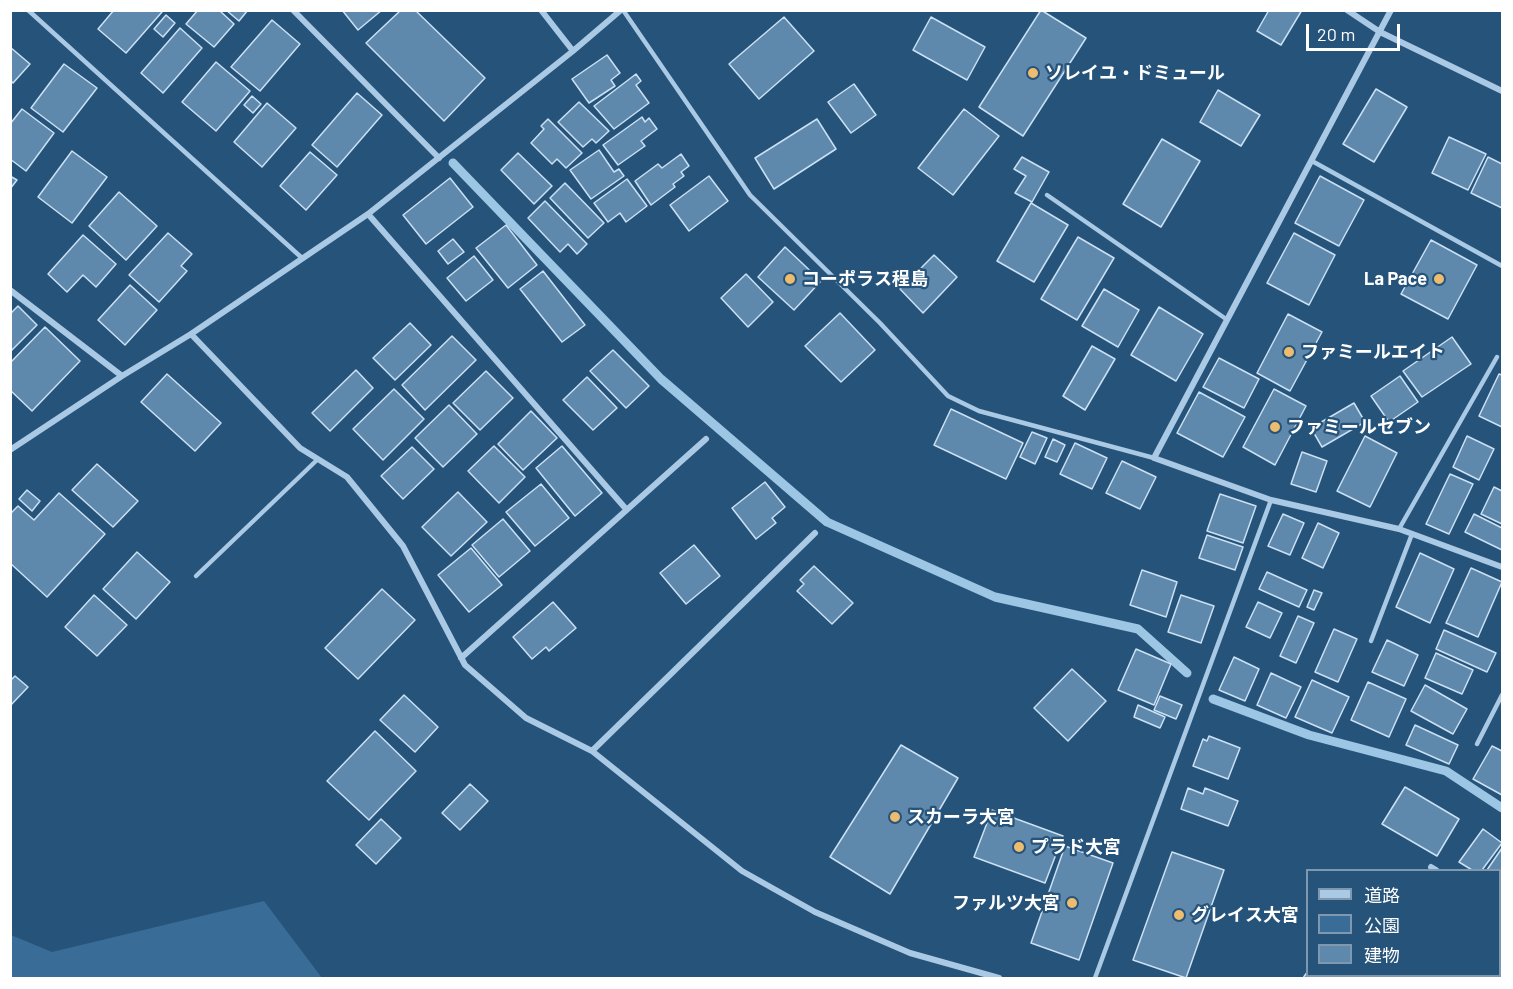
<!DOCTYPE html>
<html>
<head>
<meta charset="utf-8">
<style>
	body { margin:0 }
	#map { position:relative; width:1513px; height:989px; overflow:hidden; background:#26537a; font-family:Barlow,"Noto Sans JP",sans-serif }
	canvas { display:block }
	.frame { position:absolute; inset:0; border:12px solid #fff; pointer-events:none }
	.legend { position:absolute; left:1306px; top:869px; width:195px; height:108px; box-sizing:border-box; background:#26537a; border:2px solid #7d98af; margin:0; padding:8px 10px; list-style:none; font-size:18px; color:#fff }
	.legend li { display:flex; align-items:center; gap:12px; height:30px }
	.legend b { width:30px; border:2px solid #7d98af }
	.scale { position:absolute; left:1306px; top:24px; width:94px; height:27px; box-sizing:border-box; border:3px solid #fff; border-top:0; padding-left:8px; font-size:18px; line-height:21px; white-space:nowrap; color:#fff; -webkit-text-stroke:4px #26537a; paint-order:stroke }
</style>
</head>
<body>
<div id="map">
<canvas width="1513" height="989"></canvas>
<div class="frame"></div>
<ul class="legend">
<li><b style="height:8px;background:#a9c9e4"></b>道路</li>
<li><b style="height:16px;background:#396c97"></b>公園</li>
<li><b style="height:16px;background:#5e88ac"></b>建物</li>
</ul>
<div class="scale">20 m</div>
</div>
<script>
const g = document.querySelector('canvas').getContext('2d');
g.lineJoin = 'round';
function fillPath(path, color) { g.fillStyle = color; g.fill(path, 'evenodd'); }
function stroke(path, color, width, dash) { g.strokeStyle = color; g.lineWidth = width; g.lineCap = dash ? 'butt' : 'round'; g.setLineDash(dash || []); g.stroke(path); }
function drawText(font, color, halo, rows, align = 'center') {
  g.font = font + ' Barlow,"Noto Sans JP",sans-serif'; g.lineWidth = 4.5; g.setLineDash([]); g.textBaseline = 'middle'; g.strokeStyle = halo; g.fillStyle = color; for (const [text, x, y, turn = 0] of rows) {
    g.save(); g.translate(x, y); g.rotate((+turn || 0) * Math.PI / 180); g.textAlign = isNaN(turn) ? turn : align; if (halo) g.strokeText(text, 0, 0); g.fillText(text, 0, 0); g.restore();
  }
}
fillPath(new Path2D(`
	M264 901 322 978H11V935L52 952Z`), '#396c97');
stroke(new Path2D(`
	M453 163 661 379 827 522 995 597 1138 629 1187 673
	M1213 699 1309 735 1446 771 1502 808`), '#9dc5e4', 9);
const building = new Path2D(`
	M114 10H161L162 12 126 53 98 29Z
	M198 10H219L234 24 214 47 186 24Z
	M226 10H248L239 21Z
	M342 10H382L358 30Z
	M401 10H415L485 78 444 121 366 43Z
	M1041 10 1086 38 1023 136 979 107Z
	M1269 10H1302L1281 45 1257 31Z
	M166 15 175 23 163 37 154 29Z
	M784 17 814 51 759 99 729 64Z
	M931 17 985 47 967 80 913 50Z
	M272 20 300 44 260 91 231 67Z
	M180 28 202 48 163 93 141 73Z
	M10 47 30 64 13 83 10 80Z
	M607 55 620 73 611 80 615 86 589 103 572 79Z
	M216 62 250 91 216 131 182 102Z
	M64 64 97 88 63 132 31 108Z
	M636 74 641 81 636 85 649 103 614 129 594 106Z
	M854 84 876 115 851 133 828 102Z
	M1376 89 1407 107 1374 162 1343 144Z
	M1218 90 1260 115 1241 146 1200 122Z
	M357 93 382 115 337 167 312 145Z
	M252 96 261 104 253 113 244 105Z
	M579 102 609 131 596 143 592 139 583 147 558 122Z
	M267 103 296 128 262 167 234 142Z
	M22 109 54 133 26 171 10 159V124Z
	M964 109 999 136 953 195 918 168Z
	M642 117 645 122 649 118 657 129 641 141 645 146 618 165 603 145Z
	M548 119 582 153 566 168 557 159 552 164 531 143 544 129 541 126Z
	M817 119 836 149 774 189 755 158Z
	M1449 137 1486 154 1468 190 1432 173Z
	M1162 139 1200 161 1161 227 1123 204Z
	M599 150 614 172 619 169 624 176 591 199 570 170Z
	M72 151 107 177 72 223 38 197Z
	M310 152 337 175 306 210 280 186Z
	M518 153 552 186 534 204 501 170Z
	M681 154 689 166 681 172 684 176 673 184 675 187 651 205 635 181 658 164 662 168Z
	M1022 157 1049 172 1032 202 1015 193 1026 176 1014 169Z
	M1488 157 1502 164V208L1471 193Z
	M10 176 17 180 10 189Z
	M709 176 728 201 689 231 670 205Z
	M1320 176 1364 200 1339 246 1295 223Z
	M450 178 473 207 426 244 403 215Z
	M627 179 647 206 626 222 620 213 608 222 594 203Z
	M565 183 604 223 588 238 550 198Z
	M119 192 157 226 126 260 89 226Z
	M545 201 587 244 577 254 568 244 560 252 528 218Z
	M1031 203 1068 225 1034 282 997 261Z
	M506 225 537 265 508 288 476 248Z
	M168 233 192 254 181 266 187 271 159 302 129 275Z
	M1294 233 1335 255 1309 305 1267 283Z
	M83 235 116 264 96 287 83 275 67 292 48 274Z
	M1078 237 1114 258 1077 320 1041 299Z
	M453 239 464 252 448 264 438 251Z
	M1431 240 1477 265 1448 319 1401 294Z
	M785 247 821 281 794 310 758 277Z
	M934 255 957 277 923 313 900 289Z
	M474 256 493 280 466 301 447 278Z
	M543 271 585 325 562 342 520 289Z
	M746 274 773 302 748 327 721 298Z
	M130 285 157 310 125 345 98 320Z
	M1104 289 1139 310 1118 347 1082 326Z
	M18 306 37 325 10 352V314Z
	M1159 307 1203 334 1176 381 1131 355Z
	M840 313 875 350 841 382 805 346Z
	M1288 314 1322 332 1290 391 1257 373Z
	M410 323 431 345 395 380 373 358Z
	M45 327 80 361 32 411 10 390V363Z
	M452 336 476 360 425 410 402 385Z
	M1452 337 1471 364 1422 397 1403 371Z
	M1092 346 1115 359 1085 410 1063 396Z
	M613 350 649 386 626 408 590 371Z
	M1219 358 1259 379 1244 408 1203 387Z
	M356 370 373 388 330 431 312 413Z
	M486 371 513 398 480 430 453 403Z
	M167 374 221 423 195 451 141 402Z
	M1499 374 1502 375V427L1479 416Z
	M1400 376 1418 402 1389 422 1371 396Z
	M587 377 617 408 593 430 563 400Z
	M394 389 424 419 383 460 353 429Z
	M1274 389 1306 406 1275 465 1243 447Z
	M1199 392 1245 417 1223 457 1177 433Z
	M1354 403 1365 422 1322 447 1311 428Z
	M449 405 477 434 443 467 415 438Z
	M951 409 1023 443 1006 479 934 445Z
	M531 411 557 438 523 470 498 444Z
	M1032 432 1047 438 1035 464 1020 457Z
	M1365 436 1397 453 1370 507 1337 491Z
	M1467 436 1494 449 1479 480 1453 467Z
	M1053 439 1065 445 1057 462 1045 457Z
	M1075 443 1107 458 1092 489 1060 474Z
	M494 446 525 477 499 503 468 471Z
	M562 446 602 493 575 516 536 468Z
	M412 447 434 469 403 499 381 476Z
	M1302 452 1327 461 1316 492 1291 484Z
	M1122 461 1156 477 1140 509 1106 493Z
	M97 464 138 501 113 527 72 490Z
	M1450 474 1473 484 1449 534 1426 524Z
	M765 482 785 507 772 518 776 523 756 539 732 508Z
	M541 484 569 518 535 546 506 512Z
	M1494 487 1502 491V524L1481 514Z
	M27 490 40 501 32 511 19 499Z
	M458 492 487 522 451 556 422 527Z
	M59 493 105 534 47 597 10 563V514L18 506 34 520Z
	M1220 494 1256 506 1243 543 1207 531Z
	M1283 514 1304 523 1290 555 1268 546Z
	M1474 514 1502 528V550L1465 532Z
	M503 519 530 551 499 577 472 545Z
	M1318 523 1339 533 1323 568 1302 558Z
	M1207 535 1243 547 1235 570 1199 558Z
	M694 545 720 576 686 604 660 573Z
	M471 548 502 585 469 612 438 575Z
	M137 552 170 582 136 619 103 589Z
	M1420 553 1454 569 1430 623 1396 607Z
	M814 566 853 603 832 624 797 591 804 584 800 580Z
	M1471 568 1502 582 1478 637 1446 623Z
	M1142 570 1177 582 1166 617 1130 605Z
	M1267 572 1307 590 1299 607 1259 589Z
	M382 589 415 620 358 679 325 648Z
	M1314 590 1322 593 1314 610 1307 607Z
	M94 595 127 625 97 656 65 627Z
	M1181 595 1214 606 1201 643 1168 632Z
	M553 602 576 628 549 651 546 647 532 659 513 637Z
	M1258 602 1282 613 1270 638 1246 627Z
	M1298 616 1314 623 1296 663 1280 656Z
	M1334 629 1357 639 1338 682 1315 672Z
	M1444 630 1496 653 1487 672 1436 649Z
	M1387 640 1418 655 1404 686 1372 672Z
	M1136 649 1171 664 1154 705 1118 690Z
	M1436 653 1473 670 1462 694 1425 678Z
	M1234 657 1259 669 1245 701 1219 690Z
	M1072 669 1106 701 1068 741 1034 708Z
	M1271 673 1301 687 1286 718 1257 705Z
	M15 676 28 687 10 706V681Z
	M1312 680 1349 697 1332 733 1295 717Z
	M1368 682 1406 699 1389 737 1351 720Z
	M1425 685 1467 709 1453 734 1411 711Z
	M404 695 438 727 415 752 380 720Z
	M1160 696 1182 705 1176 719 1154 710Z
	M1138 705 1165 717 1160 728 1134 717Z
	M1415 725 1458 745 1449 764 1406 745Z
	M375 731 416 771 369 820 327 781Z
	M1209 736 1240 748 1228 779 1193 766 1203 739 1207 741Z
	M901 745 958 778 890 894 830 857Z
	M1492 746 1502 751V795L1473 779Z
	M470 784 488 801 460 830 442 813Z
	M1405 787 1459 819 1437 856 1382 824Z
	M1188 788 1203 794 1205 788 1238 801 1228 826 1181 809Z
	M992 810 1063 836 1045 883 974 857Z
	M381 819 401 838 376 864 356 845Z
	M1483 829 1502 843 1482 870H1472L1459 862Z
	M1065 846 1113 863 1079 960 1031 943Z
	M1502 848V890L1500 888V870H1487Z
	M1172 852 1224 870 1186 978 1133 960Z
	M1502 943V978H1495L1492 976H1500V947Z
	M1308 971V976H1363L1361 978H1303Z`);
fillPath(building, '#5e88ac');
stroke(building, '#cbe1f3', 1.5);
stroke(new Path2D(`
	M28 10 302 258
	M623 10 750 195 880 323 948 396 979 411 1154 458
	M1312 161 1502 266
	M1047 195 1226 319
	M1399 529 1497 357
	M196 576 318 459
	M1371 641 1412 534
	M1477 744 1502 695
	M1095 978 1271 500`), '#a9c9e4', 4.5);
stroke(new Path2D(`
	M293 10 439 158
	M541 10 573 51
	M1347 10 1380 32 1502 91
	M1391 10 1154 458 1271 500 1399 529 1502 567
	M368 214 626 509
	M10 290 122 376
	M191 334 300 448 347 477 403 546 465 665 526 718 592 751 742 871 815 912 910 953 999 978
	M10 450 122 376 191 334 368 214 573 51 621 10
	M461 658 706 439
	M592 751 815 533
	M1431 867 1436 870
	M1500 912 1502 914`), '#a9c9e4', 6);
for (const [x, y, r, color] of [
	[1033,73,6,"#edbc6e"],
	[790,279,6,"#edbc6e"],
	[1439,279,6,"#edbc6e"],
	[1289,352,6,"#edbc6e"],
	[1275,427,6,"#edbc6e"],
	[895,817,6,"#edbc6e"],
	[1019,847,6,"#edbc6e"],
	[1072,903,6,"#edbc6e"],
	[1179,915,6,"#edbc6e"]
]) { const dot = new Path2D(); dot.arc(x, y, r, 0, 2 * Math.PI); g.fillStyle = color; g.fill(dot); stroke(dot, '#26537a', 2); }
drawText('bold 18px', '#fff', '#26537a', [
	["ソレイユ・ドミュール",1045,73],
	["コーポラス程島",802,279],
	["La Pace",1427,279,"right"],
	["ファミールエイト",1301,352],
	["ファミールセブン",1287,427],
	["スカーラ大宮",907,817],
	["プラド大宮",1031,847],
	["ファルツ大宮",1060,903,"right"],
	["グレイス大宮",1191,915]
], 'left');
</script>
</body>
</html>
